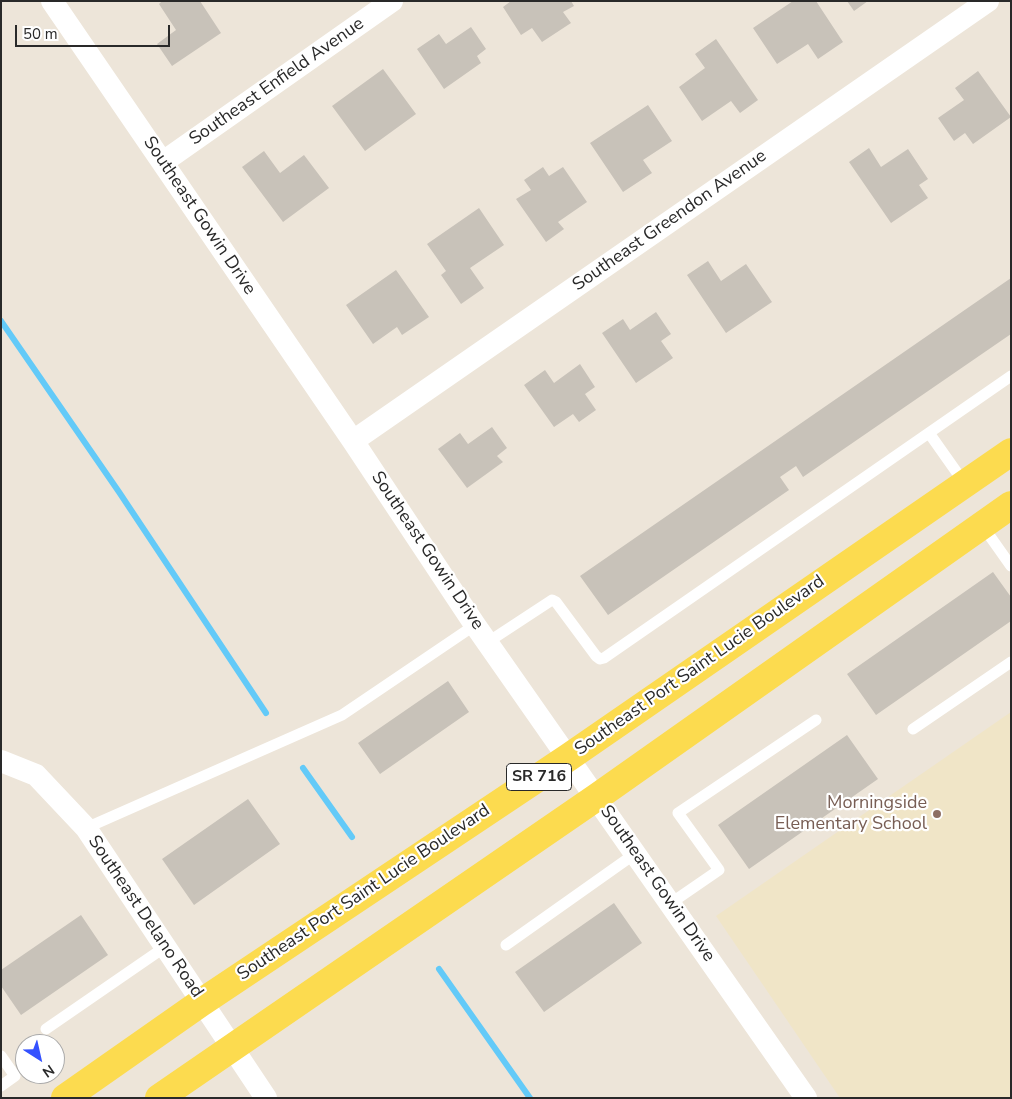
<!DOCTYPE html>
<html>
<head>
<meta charset="utf-8">
<style>
	body { margin:0 }
	#map { position:relative; width:1012px; height:1099px; overflow:hidden; background:#ede5d9; font-family:"Nunito Sans",sans-serif }
	canvas { display:block }
	.frame { position:absolute; inset:0; border:2px solid #292929; pointer-events:none }
	.north { position:absolute; left:15px; top:1034px; width:50px; height:50px; box-sizing:border-box; background:#fff; border:1px solid #a9a9a9; border-radius:50%; rotate:145deg; font-size:14px; font-weight:700; line-height:20px; text-align:center; color:#292929 }
	.north::after { content:''; display:block; margin:auto; width:18px; height:22px; background:#3451ff; clip-path:polygon(50% 0,100% 100%,50% 72%,0 100%) }
	.scale { position:absolute; left:15px; top:25px; width:155px; height:22px; box-sizing:border-box; border:2px solid #292929; border-top:0; padding-left:6px; font-size:15px; line-height:18px; white-space:nowrap; color:#292929; -webkit-text-stroke:4px #fff; paint-order:stroke }
</style>
</head>
<body>
<div id="map">
<canvas width="1012" height="1099"></canvas>
<div class="frame"></div>
<div class="north">N</div>
<div class="scale">50 m</div>
</div>
<script>
const g = document.querySelector('canvas').getContext('2d');
g.lineJoin = 'round';
function fillPath(path, color) { g.fillStyle = color; g.fill(path, 'evenodd'); }
function stroke(path, color, width, dash) { g.strokeStyle = color; g.lineWidth = width; g.lineCap = dash ? 'butt' : 'round'; g.setLineDash(dash || []); g.stroke(path); }
function drawText(font, color, halo, rows, align = 'center') {
  g.font = font + ' "Nunito Sans",sans-serif'; g.lineWidth = 4.5; g.setLineDash([]); g.textBaseline = 'middle'; g.strokeStyle = halo; g.fillStyle = color; for (const [text, x, y, turn = 0] of rows) {
    g.save(); g.translate(x, y); g.rotate((+turn || 0) * Math.PI / 180); g.textAlign = isNaN(turn) ? turn : align; if (halo) g.strokeText(text, 0, 0); g.fillText(text, 0, 0); g.restore();
  }
}
fillPath(new Path2D(`
	M1011 712V1098H840L716 916Z`), '#f0e5c7');
stroke(new Path2D(`
	M1 321 119 492 266 713
	M303 768 352 837
	M439 969 530 1098`), '#63caf8', 6);
fillPath(new Path2D(`
	M162 1H200L221 33 172 66 157 44 176 30 159 4Z
	M511 1H571L574 6 563 12 571 23 542 42 532 28 521 35 503 7Z
	M793 1H816L843 42 818 59 808 44 777 64 753 28Z
	M847 1H868L854 11Z
	M471 27 486 49 477 56 481 63 444 89 417 49 439 34 446 44Z
	M716 39 758 100 740 113 731 101 702 121 679 87 705 68 695 54Z
	M383 69 416 114 365 151 332 106Z
	M978 71 1011 117 973 144 965 133 954 141 938 118 964 100 955 88Z
	M648 105 672 141 643 160 652 173 623 192 590 143Z
	M869 148 881 167 908 149 928 179 919 185 928 198 891 223 849 162Z
	M264 151 280 173 304 155 329 188 283 222 242 167Z
	M543 167 549 176 563 167 587 202 558 222 564 229 546 242 516 199 531 190 524 180Z
	M479 208 504 245 470 268 484 288 461 304 441 275 446 271 427 244Z
	M708 261 721 281 746 264 772 302 726 333 687 275Z
	M396 270 429 317 402 335 397 327 373 344 346 305Z
	M1011 278V334L803 477 796 466 780 477 789 490 608 615 580 576Z
	M656 312 671 334 661 341 673 358 636 383 602 333 623 319 630 330Z
	M580 364 595 387 585 394 596 410 579 422 573 414 554 427 524 385 545 370 554 383Z
	M492 427 507 448 497 456 503 462 467 488 438 449 460 433 468 444Z
	M993 572 1011 597V621L876 715 847 674Z
	M448 681 469 712 380 774 358 743Z
	M847 735 878 779 749 869 718 825Z
	M248 799 280 844 194 905 162 859Z
	M614 903 642 943 544 1012 515 972Z
	M81 915 108 955 21 1015 1 986V970Z`), '#c8c2b9');
stroke(new Path2D(`
	M929 433 965 484
	M982 525 1011 566
	M488 642 552 600 556 602 596 656 600 659 604 658 1011 376
	M913 729 1011 662
	M86 828 342 715 475 625
	M671 903 719 870 678 813 816 720
	M506 945 636 853
	M46 1029 165 947
	M1 1056 15 1076 1 1086`), '#fff', 11);
stroke(new Path2D(`
	M52 1 353 441 475 625 806 1098
	M163 162 392 1
	M353 441 988 1
	M1 761 36 775 86 828 266 1098`), '#fff', 22);
stroke(new Path2D(`
	M65 1098 202 1002 569 757 1011 452
	M159 1098 597 797 1011 505`), '#fcdb4f', 28);
for (const [x, y, r, color] of [
	[937,814,5,"#8d6e63"]
]) { const dot = new Path2D(); dot.arc(x, y, r, 0, 2 * Math.PI); g.fillStyle = color; g.fill(dot); stroke(dot, '#fff', 2); }
for (const [x, y, w] of [
	[539,777,65]
]) { const box = new Path2D(); box.roundRect(x - w / 2, y - 13.5, w, 27, 4); g.fillStyle = '#fff'; g.fill(box); stroke(box, '#292929', 1); }
drawText('bold 16px', '#292929', null, [
	["SR 716",539,777]
]);
drawText('18px', '#292929', '#fff', [
	["Southeast Enfield Avenue",277,82,-35],
	["Southeast Gowin Drive",199,216,56],
	["Southeast Greendon Avenue",670,221,-35],
	["Southeast Gowin Drive",427,551,56],
	["Southeast Port Saint Lucie Boulevard",700,666,-35],
	["Southeast Gowin Drive",657,884,55],
	["Southeast Port Saint Lucie Boulevard",364,893,-34],
	["Southeast Delano Road",145,917,56]
]);
drawText('18px', '#785e54', '#fff', [
	["Morningside",927,804],
	["Elementary School",927,825]
], 'right');
</script>
</body>
</html>
